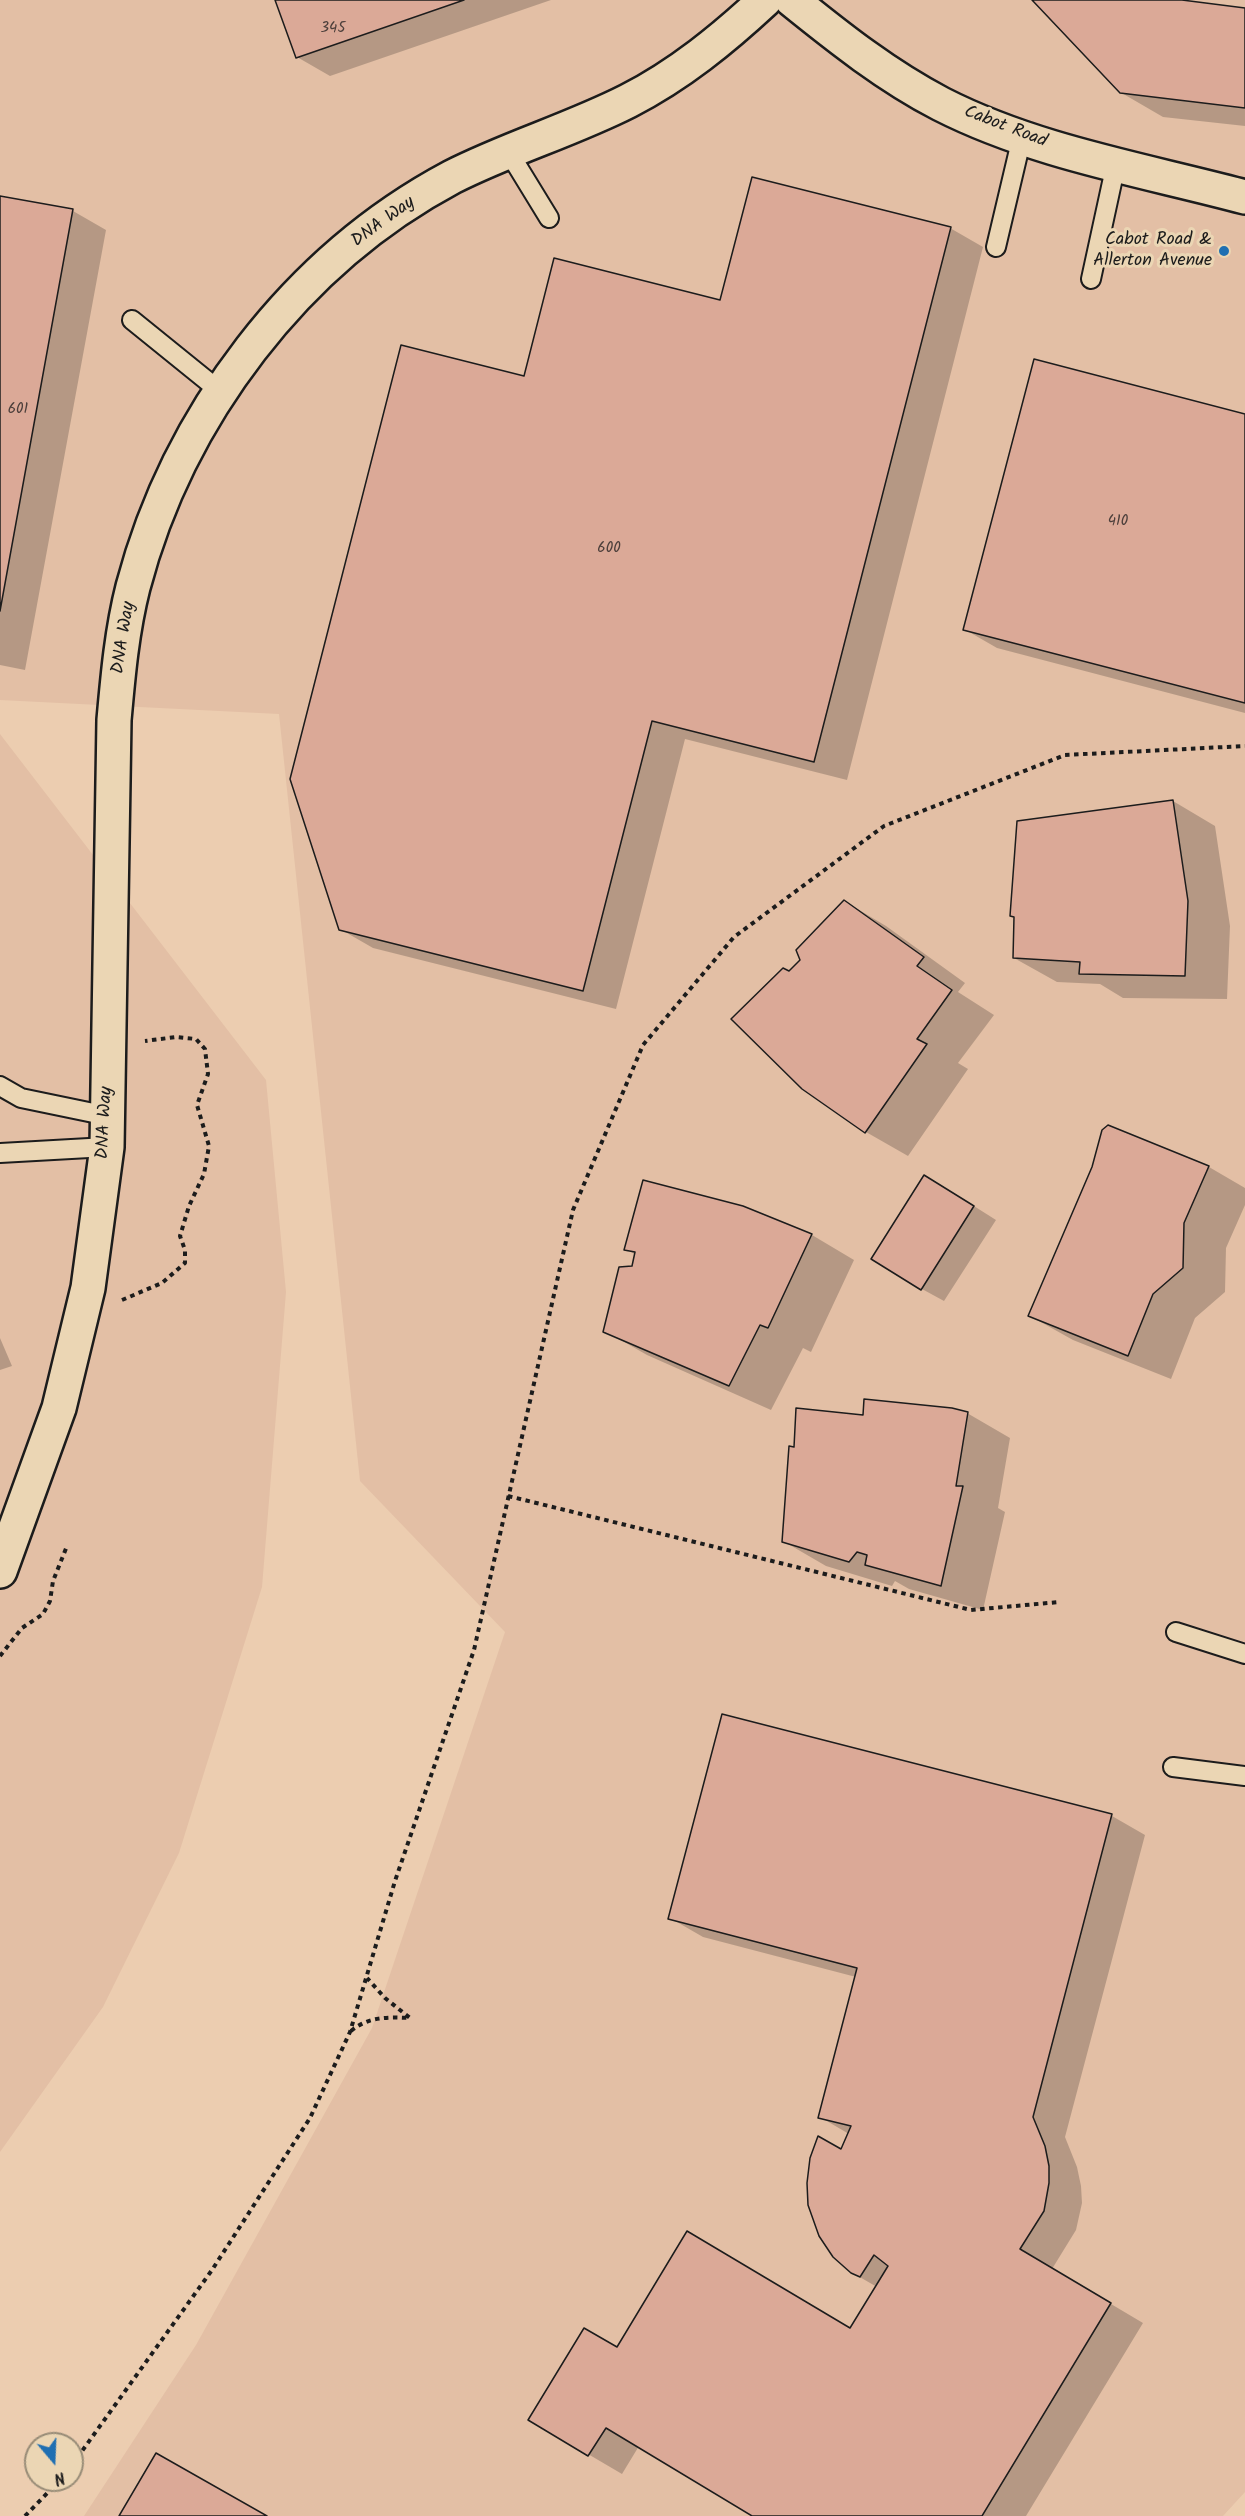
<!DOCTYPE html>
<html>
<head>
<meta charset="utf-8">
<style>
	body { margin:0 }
	#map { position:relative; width:1245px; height:2516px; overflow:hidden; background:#eccdb0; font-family:Kalam,sans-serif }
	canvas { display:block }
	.north { position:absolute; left:24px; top:2432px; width:60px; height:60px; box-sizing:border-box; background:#ebd6b4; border:2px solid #988c77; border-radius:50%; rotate:161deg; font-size:16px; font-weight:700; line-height:24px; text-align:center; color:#1c1c1c }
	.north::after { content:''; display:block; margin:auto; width:21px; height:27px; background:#1f6fb2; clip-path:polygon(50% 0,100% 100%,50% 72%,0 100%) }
</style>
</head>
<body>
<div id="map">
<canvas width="1245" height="2516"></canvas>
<div class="north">N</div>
</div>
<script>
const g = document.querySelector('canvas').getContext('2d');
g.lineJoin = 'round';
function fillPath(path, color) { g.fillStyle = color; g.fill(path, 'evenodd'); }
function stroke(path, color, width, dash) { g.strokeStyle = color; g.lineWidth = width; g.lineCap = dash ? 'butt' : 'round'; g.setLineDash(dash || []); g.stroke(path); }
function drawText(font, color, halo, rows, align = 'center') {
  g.font = font + ' Kalam,sans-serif'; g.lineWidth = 6; g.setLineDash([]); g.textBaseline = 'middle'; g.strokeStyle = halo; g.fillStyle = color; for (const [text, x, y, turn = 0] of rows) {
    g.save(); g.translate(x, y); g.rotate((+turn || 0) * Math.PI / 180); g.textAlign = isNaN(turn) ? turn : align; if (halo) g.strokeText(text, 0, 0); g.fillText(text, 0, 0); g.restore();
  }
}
fillPath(new Path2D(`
	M0 0H1245V2492L1223 2516H84L196 2345 372 2028 505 1632 360 1481 279 714 0 700Z
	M0 734 266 1080 286 1292 262 1587 179 1853 103 2007 0 2152Z`), '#e3bfa5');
fillPath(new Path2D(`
	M276 0H551L330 76 297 57Z
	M1034 0H1186L1188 2 1245 10V126L1163 117 1120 92Z
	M0 198 73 211 106 230 25 670 0 665Z
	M950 228 983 247 847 780 685 739 616 1009 373 948 340 929 525 378 722 302Z
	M1245 416V713L997 648 964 629Z
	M1173 801 1215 826 1230 926 1227 999 1123 998 1100 984 1057 982 1014 958Z
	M844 901 886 926 965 983 958 992 994 1015 958 1063 968 1069 908 1156 866 1132 803 1088 790 973 802 961Z
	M1108 1127 1209 1167 1245 1188V1205L1226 1248 1225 1292 1195 1318 1171 1379 1073 1340 1030 1316Z
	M947 1189 996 1220 944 1301 922 1289Z
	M742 1208 812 1235 854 1260 811 1352 803 1348 771 1410 647 1355 605 1331 633 1268 636 1255 626 1249Z
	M0 1338 12 1366 0 1370Z
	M967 1413 1010 1438 998 1508 1005 1512 983 1610 909 1589 895 1581 892 1586 826 1566 783 1541 795 1450 864 1416Z
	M723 1716 1112 1816 1145 1835 1065 2137 1077 2167 1081 2186 1082 2203 1076 2230 1052 2269 1143 2323 1026 2516H755L639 2446 622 2474 530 2420 617 2349 852 2329 877 2287 851 2272 842 2151 849 2134 820 2117 856 1977 703 1937 670 1918Z`), '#0003');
const building = new Path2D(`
	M275 0H464L296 58Z
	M1032 0H1182L1245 8V108L1120 93Z
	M752 177 951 227 814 762 652 721 583 991 339 930 290 779 401 345 524 376 554 258 720 300Z
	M0 196 73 209 0 611Z
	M1034 359 1245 414V703L963 630Z
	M1173 800 1188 901 1185 976 1079 974 1080 962 1013 958 1014 917 1010 916 1017 821Z
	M844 900 924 957 917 966 952 990 917 1039 927 1044 865 1133 802 1089 731 1019 783 968 789 971 800 960 796 950Z
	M1108 1125 1209 1166 1184 1223 1183 1268 1153 1294 1128 1356 1028 1316 1092 1167 1102 1130Z
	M924 1175 974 1206 921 1290 871 1259Z
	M643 1180 743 1206 812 1234 768 1328 760 1325 729 1386 603 1332 619 1267 632 1266 635 1252 624 1250Z
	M864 1399 952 1408 968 1412 956 1486H963L941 1586 865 1565 867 1555 857 1552 849 1562 782 1542 789 1446 794 1447 796 1408 863 1415Z
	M722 1714 1112 1814 1033 2117 1045 2146 1049 2166V2183L1044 2211 1020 2249 1111 2303 982 2516H752L606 2428 588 2456 528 2420 584 2328 617 2347 687 2231 850 2328 888 2266 874 2255 860 2277 851 2273 833 2257 819 2236 808 2205 807 2183 810 2158 818 2136 841 2149 851 2126 818 2118 857 1968 668 1919Z
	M156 2453 267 2516H119Z`);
fillPath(building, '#dba997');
stroke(building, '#1c1c1c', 1.5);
const lane = new Path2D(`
	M508 151 549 218
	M996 247 1022 137
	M1091 279 1116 164
	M132 320 221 392
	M0 1086 21 1098 108 1116
	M0 1153 107 1147
	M1176 1632 1245 1654
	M1173 1767 1245 1776`);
const street = new Path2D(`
	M792 0C839 38 887 76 941 104 1035 152 1144 170 1245 197`);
const secondary = new Path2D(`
	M0 1571 59 1408 88 1288 107 1147 114 720C118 675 122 630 133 587 178 416 296 260 452 177 509 148 571 130 628 101 679 75 723 39 765 0`);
stroke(lane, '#1c1c1c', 22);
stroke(street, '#1c1c1c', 38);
stroke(secondary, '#1c1c1c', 38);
stroke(new Path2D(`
	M122 1300 162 1283 185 1263V1250L180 1236 189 1206 204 1174 209 1146 197 1105 208 1074 205 1049 196 1039 176 1037 145 1041
	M508 1496 971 1610 1059 1602
	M0 1656 22 1628 43 1614 50 1601 53 1581 67 1546
	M351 2031C369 2016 389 2017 410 2018L385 1998 367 1978
	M72 2465 212 2270 310 2118 350 2032 395 1881 474 1650 573 1210 643 1045 734 937 884 826 1065 755 1245 746
	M25 2516 60 2480`), '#1c1c1c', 4, [4.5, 4.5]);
stroke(lane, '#ebd6b4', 18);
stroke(street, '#ebd6b4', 33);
stroke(secondary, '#ebd6b4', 33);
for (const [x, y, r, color] of [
	[1224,251,6,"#1f6fb2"]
]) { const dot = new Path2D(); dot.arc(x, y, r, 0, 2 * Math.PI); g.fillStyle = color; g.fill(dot); stroke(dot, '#ebd6b4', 2); }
drawText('15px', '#4c3f3b', null, [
	["345",333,29],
	["601",18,410],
	["410",1118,522],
	["600",609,549]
]);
drawText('18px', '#1c1c1c', '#ebd6b4', [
	["Cabot Road",1005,128,21],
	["DNA Way",384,223,-36],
	["DNA Way",125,638,-81],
	["DNA Way",106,1123,-87]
]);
drawText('18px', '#1c1c1c', '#ebd6b4', [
	["Cabot Road &",1212,241],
	["Allerton Avenue",1212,262]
], 'right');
</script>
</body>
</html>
